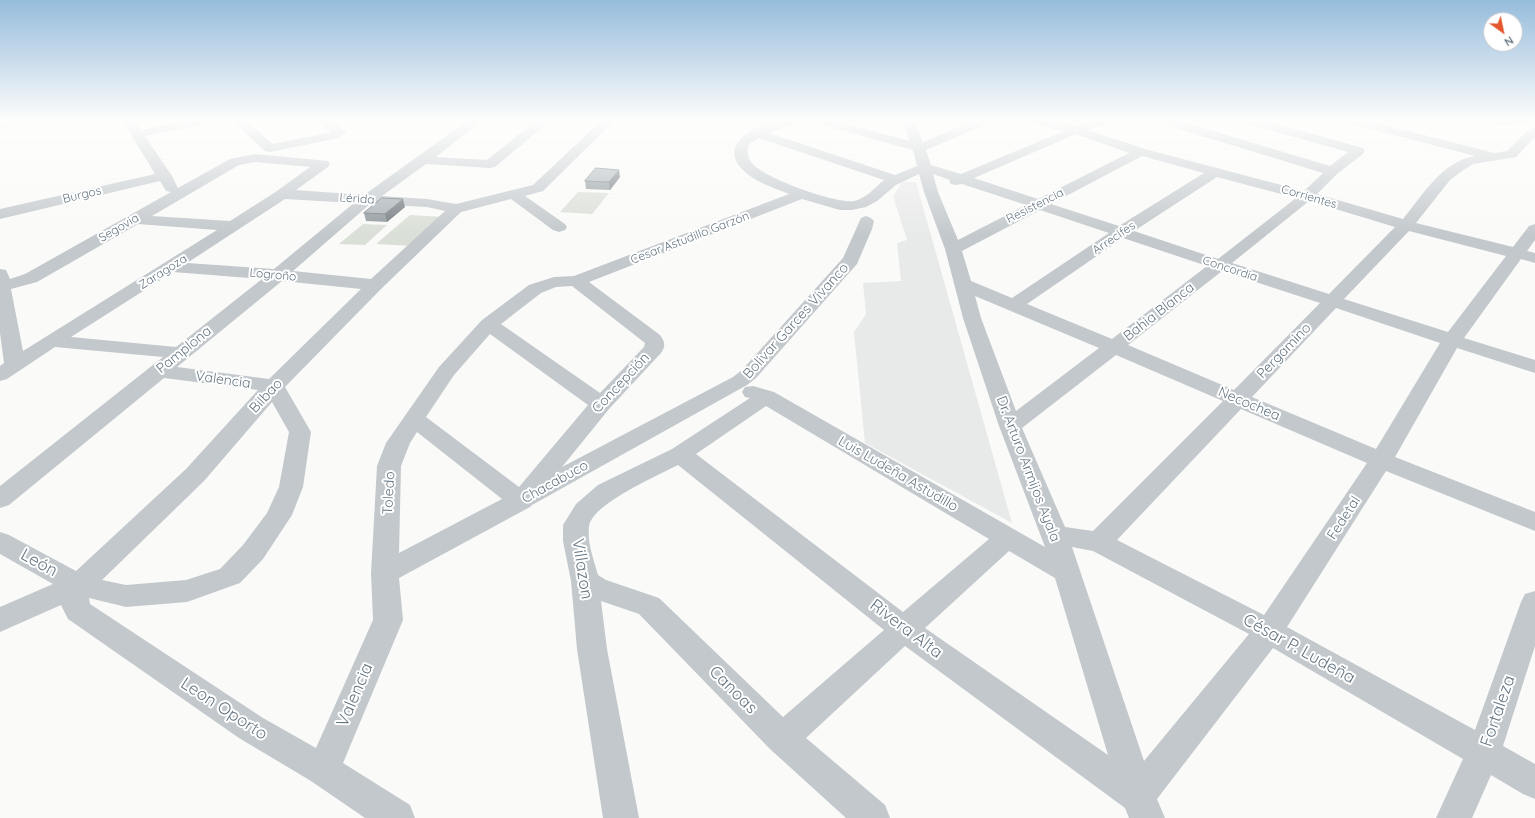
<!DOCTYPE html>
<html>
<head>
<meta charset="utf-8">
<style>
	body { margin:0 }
	#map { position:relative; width:1535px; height:818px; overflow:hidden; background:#fafaf8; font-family:Quicksand,sans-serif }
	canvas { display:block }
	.north { position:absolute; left:1483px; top:12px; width:40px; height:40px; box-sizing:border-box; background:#fff; border:1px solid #c1c8cd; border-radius:50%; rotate:147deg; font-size:11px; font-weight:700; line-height:16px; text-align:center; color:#657683 }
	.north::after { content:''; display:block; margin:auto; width:14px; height:18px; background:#e4572e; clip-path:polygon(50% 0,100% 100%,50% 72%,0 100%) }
</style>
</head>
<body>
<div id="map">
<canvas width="1535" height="818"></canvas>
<div class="north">N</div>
</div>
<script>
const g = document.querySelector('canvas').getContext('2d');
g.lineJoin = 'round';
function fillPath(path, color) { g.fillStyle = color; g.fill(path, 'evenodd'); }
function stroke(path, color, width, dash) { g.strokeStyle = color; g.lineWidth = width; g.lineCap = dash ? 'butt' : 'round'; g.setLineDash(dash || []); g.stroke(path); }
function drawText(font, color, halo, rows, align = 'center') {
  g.font = font + ' Quicksand,sans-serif'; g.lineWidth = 4; g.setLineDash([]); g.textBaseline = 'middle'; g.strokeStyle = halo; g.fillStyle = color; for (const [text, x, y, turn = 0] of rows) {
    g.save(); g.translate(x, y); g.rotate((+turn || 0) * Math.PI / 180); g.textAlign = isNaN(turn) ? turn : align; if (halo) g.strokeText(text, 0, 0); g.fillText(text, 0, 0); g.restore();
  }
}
fillPath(new Path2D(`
	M902 182H916L1012 523 865 443 854 332 866 314 863 283 901 281 897 243 907 240 893 196Z`), '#e8e9e9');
fillPath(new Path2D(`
	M578 192 609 193 592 214 560 212Z
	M410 215 444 217 413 246 376 244Z
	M363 224 387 225 365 245 339 244Z`), '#dadfd7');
const major = new Path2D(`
	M0 121H18L16 124 0 127Z`);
stroke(major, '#b5babe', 2);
fillPath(new Path2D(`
	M123 121H135L141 130 182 121H206L204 124 200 125 145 136 172 176 178 188 230 159 255 154 328 161 330 164 328 167 296 190 364 195 467 121H481L436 157 487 160 536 121H550L495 167 490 168 426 164 382 196 427 199 456 204 533 185 601 121H614L543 191 525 196 565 224 567 227 565 230 559 232 553 230 511 199 461 212 381 289 285 387 311 432 303 487 292 515 263 559 240 583 187 602 126 607 89 598 90 604 263 718 316 748 373 620 371 573 377 466 386 443 439 367 482 320 529 285 554 277 574 276 789 194C775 188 754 182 743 170 718 144 754 126 777 121 782 120 789 121 795 121L793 124 769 133 895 175 917 166 913 150 819 124 817 121H837L910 141 902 121H914L923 142 972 121H989L987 124 926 150 931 165 961 174 1064 131 1034 124 1032 121H1054L1076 126 1092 121H1111L1109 124 1088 130 1145 149 1304 191 1323 173 1163 124 1161 121H1180L1330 166 1348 152 1248 124 1246 121H1266L1363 148 1365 151 1363 154 1337 174 1317 194 1403 219C1422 196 1442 161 1475 156L1352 124 1350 121H1370L1494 153 1507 151 1527 131 1535 127V137L1516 157 1473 164 1465 169 1450 180 1416 223 1513 247 1529 226 1535 224V240L1527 251 1535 253V263L1521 259 1464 338 1535 360V373L1457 348 1395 457 1535 512V531L1386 471 1287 627 1475 730 1521 602 1525 594 1535 591V646L1503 746 1535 764V799L1523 794 1491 775 1472 818H1436L1463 759 1273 648 1157 799 1165 818H1129L1125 808 905 646 806 738 885 805 890 818H846L770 749 639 614 601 601 607 649 639 818H603L577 649 571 581 563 541V525L576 504 598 485 672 449 750 398 745 397 742 392 745 387 753 386 774 392 1045 547 999 426 963 318 945 249 924 192 919 174 896 185 877 201 866 207 852 210H840L802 199 589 282 660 335C665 342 666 346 661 353L609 409 562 467 733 377 742 370 843 258 861 218 866 216 871 218 874 221 872 229 857 264 756 378 747 385 532 505 530 507 399 578 403 620 343 763 410 805 415 818H365L311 781 239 738 68 619 61 605 0 632V607L53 584 0 554V532L9 535 76 571 186 469 258 390 164 378 9 505 0 508V486L163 357 55 347 7 379 0 381V366L4 363 0 333V269L6 270 10 279 25 274 171 192 166 191 160 181 0 219V209L155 174ZM1076 134 1129 153 1038 199 974 178ZM759 138 884 180C875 187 866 199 854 201 835 204 761 177 751 162 747 156 747 150 749 144ZM1142 156 1204 173 1119 226 1051 204ZM255 162 310 167 277 191 230 221 152 216 239 165ZM933 174 950 180 949 181 951 184 956 185 962 184 1026 205 958 240 938 192ZM1217 177 1296 198 1218 259 1134 231ZM285 199 354 203 274 269 187 263ZM1309 201 1395 227 1329 294 1232 263ZM370 204 427 207 445 211 371 279 293 271ZM1040 210 1109 233 1012 298 971 281 962 251ZM138 224 217 230 23 351 11 289 37 282ZM1409 231 1506 256 1448 332 1344 299ZM1123 238 1207 266 1112 339 1027 304ZM1222 271 1320 303 1234 390 1128 345ZM173 272 262 279 176 347 71 337ZM282 281 361 289 269 379 177 367ZM572 286 645 343 644 347 600 393 501 324 541 293 556 287ZM975 296 1099 348 1016 411 981 318ZM1336 308 1440 343 1376 449 1252 397ZM490 334 588 405 519 487 426 417 454 375ZM1116 355 1223 401 1093 531 1065 527 1022 428ZM272 402 289 432 279 487 267 513 243 545 220 569 186 580 126 585 102 580 204 481ZM766 406 989 539 903 612 696 454ZM1241 409 1367 463 1264 615 1117 540ZM417 432 502 499 399 553 401 466 410 443ZM678 465 884 630 783 717 659 598 606 580 598 575C594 560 587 543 589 527 591 504 659 475 678 465ZM1072 547 1093 551 1249 634 1144 761ZM1009 551 1055 578 1108 755 925 628Z
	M233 121H246L273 144 331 132 318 121H332L346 132 339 138 270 152 265 151Z
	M1491 121H1535V124L1497 125 1493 124Z`), '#c3c8cc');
fillPath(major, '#fff');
fillPath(new Path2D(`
	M620 177 610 190 586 189 585 181Z
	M405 207 387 222 366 221 364 213Z`), '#929a9f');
fillPath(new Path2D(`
	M619 170 620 177 610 190 609 182Z
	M403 199 405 207 387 222 385 214Z`), '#777d82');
const building = new Path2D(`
	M596 168 619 170 609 182 585 181Z
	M382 198 403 199 385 214 364 213Z`);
fillPath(building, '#aab3b9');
stroke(building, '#777d82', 1);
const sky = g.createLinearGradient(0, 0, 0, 236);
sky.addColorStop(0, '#96bcdc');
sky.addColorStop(0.51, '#fdfdfc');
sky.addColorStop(1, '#fdfdfc00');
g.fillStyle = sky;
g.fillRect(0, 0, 1535, 236);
drawText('12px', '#657683', '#fff', [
	["Burgos",82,195,-13],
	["Corrientes",1309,197,16],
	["Lérida",357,199,4],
	["Resistencia",1035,206,-27],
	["Segovia",119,228,-30],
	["Cesar Astudillo Garzón",690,238,-21],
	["Arrecifes",1114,238,-34],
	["Concordia",1230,269,18],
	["Zaragoza",163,272,-32],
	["Logroño",273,275,5]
]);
drawText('14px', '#657683', '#fff', [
	["Bahia Blanca",1159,312,-38],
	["Bolivar Garces Vivanco",796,321,-48],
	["Pamplona",184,350,-39],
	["Pergamino",1284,351,-46],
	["Valencia",223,380,8],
	["Concepción",621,383,-47],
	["Bilbao",266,396,-47],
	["Necochea",1249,404,23],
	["Dr. Arturo Armijos Ayala",1028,469,69],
	["Luis Ludeña Astudillo",898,474,30],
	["Chacabuco",555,482,-29],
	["Toledo",389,493,-87],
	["Fedetal",1344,518,-57]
]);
drawText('17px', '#657683', '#fff', [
	["León",39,563,29],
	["Villazon",582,569,81],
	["Rivera Alta",906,629,37],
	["César P. Ludeña",1299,649,29],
	["Canoas",733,690,45],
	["Valencia",355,695,-67],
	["Leon Oporto",224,709,33],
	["Fortaleza",1498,711,-71]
]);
</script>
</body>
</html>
